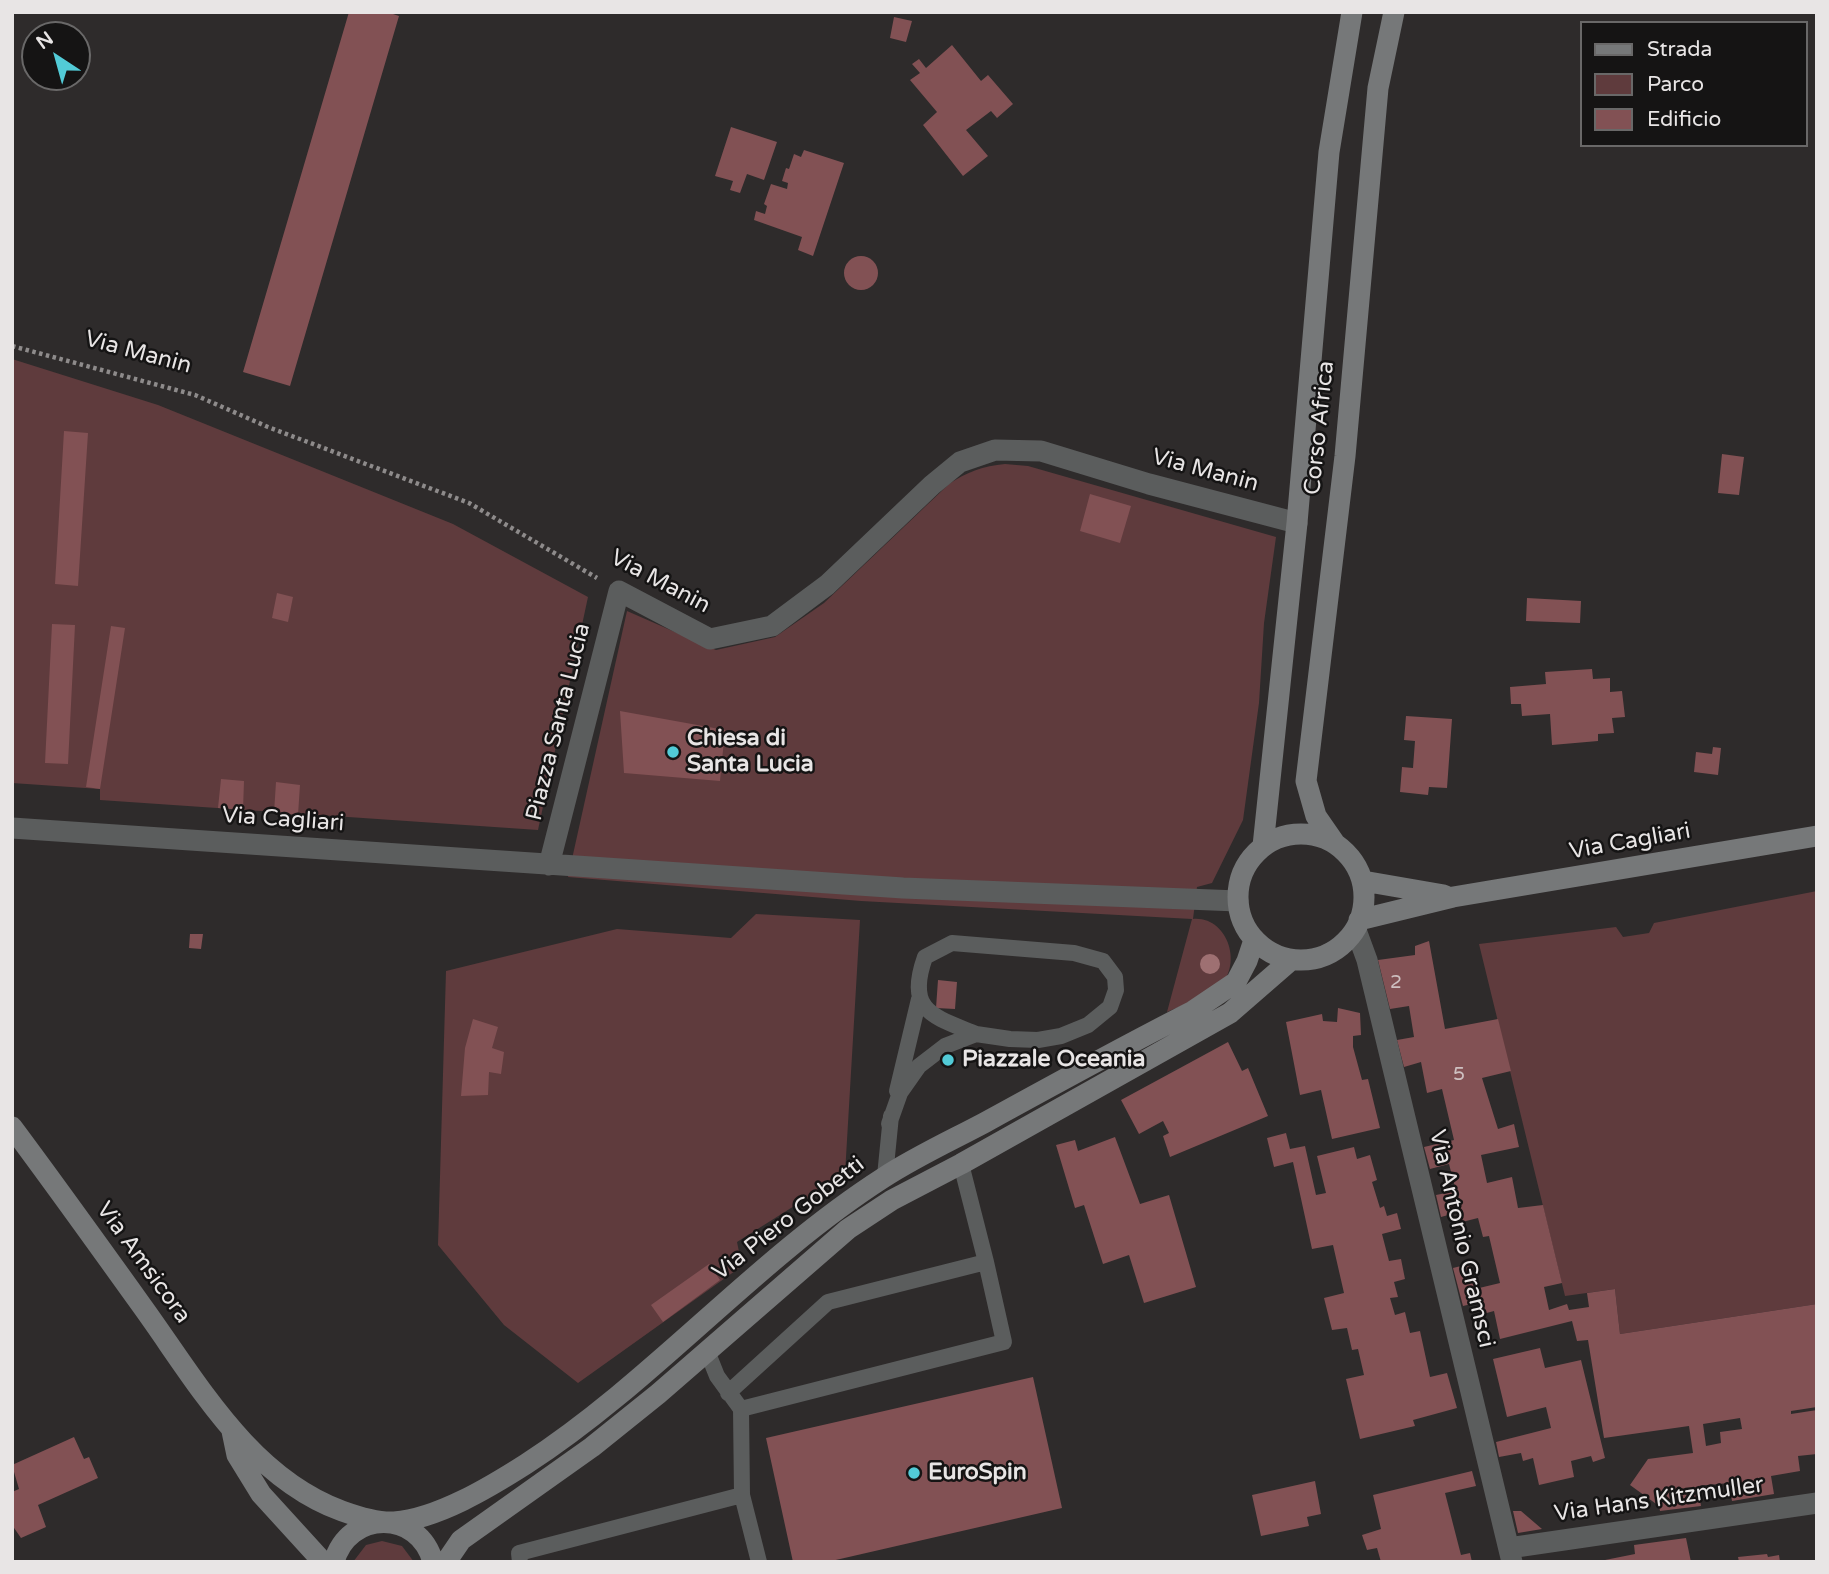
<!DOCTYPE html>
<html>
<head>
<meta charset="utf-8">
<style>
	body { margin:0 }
	#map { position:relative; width:1829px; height:1574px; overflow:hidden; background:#2e2b2b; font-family:"Varela Round",sans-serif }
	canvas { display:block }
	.frame { position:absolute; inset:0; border:14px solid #e8e5e5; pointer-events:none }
	.legend { position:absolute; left:1580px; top:21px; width:228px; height:126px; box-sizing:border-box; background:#151414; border:2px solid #696868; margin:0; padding:9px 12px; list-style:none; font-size:21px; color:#e8e5e5 }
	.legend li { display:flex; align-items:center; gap:14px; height:35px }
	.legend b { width:35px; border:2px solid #696868 }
	.north { position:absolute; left:21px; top:21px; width:70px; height:70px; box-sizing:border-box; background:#151414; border:2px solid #696868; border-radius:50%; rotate:324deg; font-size:19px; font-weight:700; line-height:28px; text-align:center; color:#e8e5e5 }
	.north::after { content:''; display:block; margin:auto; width:24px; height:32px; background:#52cbd7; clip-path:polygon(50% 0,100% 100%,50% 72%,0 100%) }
</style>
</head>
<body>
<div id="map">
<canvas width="1829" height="1574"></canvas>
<div class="frame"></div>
<ul class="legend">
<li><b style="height:9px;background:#767879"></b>Strada</li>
<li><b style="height:19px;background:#5f3b3d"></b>Parco</li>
<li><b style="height:19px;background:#825154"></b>Edificio</li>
</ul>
<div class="north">N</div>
</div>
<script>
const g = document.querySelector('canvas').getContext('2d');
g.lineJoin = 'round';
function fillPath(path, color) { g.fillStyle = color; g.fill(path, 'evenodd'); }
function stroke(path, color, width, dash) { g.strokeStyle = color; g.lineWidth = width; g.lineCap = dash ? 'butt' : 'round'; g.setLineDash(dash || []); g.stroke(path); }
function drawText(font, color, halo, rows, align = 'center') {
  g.font = font + ' "Varela Round",sans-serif'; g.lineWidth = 5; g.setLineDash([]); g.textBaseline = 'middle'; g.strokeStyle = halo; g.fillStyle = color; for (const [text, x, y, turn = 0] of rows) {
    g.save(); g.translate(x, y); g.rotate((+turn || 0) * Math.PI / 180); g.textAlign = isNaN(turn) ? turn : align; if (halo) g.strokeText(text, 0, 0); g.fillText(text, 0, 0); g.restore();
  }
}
fillPath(new Path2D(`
	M12 359 158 405 453 524 588 597 538 830 100 800V789L12 783Z
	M1005 464 1028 466 1276 537 1264 623 1259 703 1243 820 1212 883 1197 887 1193 919C1228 916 1244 966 1218 988 1204 998 1183 1005 1167 1012L1192 919 861 901 568 877 627 611 716 650 775 637 824 603 949 484C967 472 983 466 1005 464Z
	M1817 891V1304L1620 1334 1615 1289 1565 1296 1479 944 1616 927 1623 937 1649 933 1654 923Z
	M756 914 860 920 845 1174 737 1242 742 1266 578 1383 504 1325 438 1245 446 971 617 929 731 938Z
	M382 1541 402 1546 414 1562H353L366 1545Z`), '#5f3b3d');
fillPath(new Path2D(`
	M349 12H387L399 16 290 386 243 372Z
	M894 17 912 21 906 42 890 38Z
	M952 45 981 81 988 75 1013 104 997 118 991 111 966 130 988 156 963 176 923 125 937 112 910 80 920 73 912 64 919 59 926 68Z
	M731 127 777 142 764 180 747 174 740 193 730 190 733 181 715 176Z
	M804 150 844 163 813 256 798 250 802 237 754 220 756 211 765 214 767 206 764 204 771 184 787 189 788 183 782 181 786 168 789 169 794 154 801 157Z
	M844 273a17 17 0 1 1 34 0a17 17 0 1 1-34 0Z
	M64 431 88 433 78 586 55 584Z
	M1722 454 1744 457 1739 495 1718 493Z
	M1090 494 1131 506 1120 543 1080 531Z
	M277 593 293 597 288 622 272 618Z
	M1527 598 1581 601 1580 623 1526 621Z
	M52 624 75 625 68 764 45 763Z
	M111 626 125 628 100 789 86 787Z
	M1592 669 1593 679 1610 678V692L1622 691 1625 717 1612 718 1614 733 1598 734V741L1552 745 1550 714 1522 716 1521 704H1511L1510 687 1546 684 1545 672Z
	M620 711 725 730 720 781 624 773Z
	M1406 716 1452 719 1447 788 1429 787 1428 795 1400 792 1402 767 1413 768 1415 741 1404 740Z
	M1713 747 1721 748 1718 775 1694 772 1696 752 1712 754Z
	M221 779 244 781 243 810 218 808Z
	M276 782 300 785 298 815 274 813Z
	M190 934H203L201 949 189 948Z
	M1429 941 1445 1029 1498 1019 1511 1071 1482 1078 1498 1129 1514 1124 1519 1147 1481 1155 1487 1183 1512 1177 1518 1208 1543 1205 1562 1283 1544 1287 1549 1310 1567 1304 1569 1310 1589 1307 1587 1293 1615 1289 1620 1334 1817 1304V1407L1791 1411V1414L1817 1410V1454L1798 1456 1800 1471 1771 1476 1774 1494 1732 1501 1729 1483 1698 1486 1701 1506 1660 1511 1659 1506 1630 1485 1648 1459 1693 1453 1689 1426 1604 1438 1588 1340 1577 1341 1572 1321 1500 1339 1494 1311 1483 1314 1480 1302 1463 1306 1453 1268 1469 1264 1475 1289 1500 1283 1489 1236 1483 1237 1478 1218 1462 1222 1459 1212 1441 1217 1436 1195 1456 1191 1449 1164 1430 1169 1424 1147 1454 1140 1442 1089 1427 1093 1421 1062 1404 1067 1397 1040 1414 1037 1409 1006 1390 1009 1378 960 1415 955V946ZM1740 1418 1742 1429 1720 1432 1721 1443 1706 1446 1703 1424Z
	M938 980 957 982 955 1009 936 1008Z
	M1338 1008 1360 1013 1361 1035 1353 1036V1047L1362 1080 1368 1079 1380 1128 1332 1139 1321 1090 1300 1095 1286 1022 1322 1014 1323 1021 1337 1022Z
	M473 1019 498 1027 492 1048 504 1052 501 1074 489 1072 488 1095 461 1096 465 1048Z
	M1228 1042 1242 1071 1248 1068 1268 1116 1170 1157 1163 1136 1169 1133 1163 1121 1139 1134 1121 1100Z
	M1286 1133 1290 1149 1305 1146 1316 1195 1326 1193 1317 1156 1354 1147 1357 1159 1370 1155 1377 1180 1372 1182 1380 1208 1384 1206 1387 1216 1397 1213 1401 1229 1382 1234 1389 1261 1401 1259 1405 1279 1394 1282 1398 1297 1390 1298 1395 1315 1405 1312 1410 1333 1420 1331 1430 1377 1447 1373 1457 1408 1413 1420 1415 1426 1360 1439 1346 1379 1364 1375 1358 1349 1352 1350 1347 1328 1332 1330 1324 1298 1344 1293 1333 1245 1312 1249 1293 1162 1274 1167 1267 1138Z
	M1115 1137 1140 1204 1169 1195 1196 1287 1144 1303 1129 1255 1103 1264 1084 1205 1075 1208 1056 1145 1075 1140 1078 1151Z
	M709 1264 720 1280 663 1322 651 1305Z
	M1540 1348 1545 1368 1581 1360 1605 1458 1593 1462 1591 1456 1571 1461 1574 1477 1539 1485 1533 1458 1523 1461 1521 1453 1499 1457 1496 1442 1551 1428 1546 1407 1507 1417 1493 1359Z
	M1033 1377 1062 1508 827 1562H793L766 1438Z
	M74 1437 84 1459 89 1457 98 1478 38 1505 46 1527 21 1538 12 1525V1492L19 1489 12 1465Z
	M1472 1471 1476 1486 1445 1493 1461 1555 1470 1553 1472 1562H1381L1377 1548 1367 1550 1362 1535 1381 1529 1373 1495Z
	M1315 1481 1321 1514 1307 1517 1309 1526 1261 1536 1252 1495Z
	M1513 1511H1521L1542 1529 1518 1533Z
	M1686 1538 1691 1562H1595L1635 1554 1634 1545Z
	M1767 1554 1768 1557 1779 1555 1780 1562H1739L1738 1557Z`), '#825154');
stroke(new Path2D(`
	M12 346 195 395 268 427 469 503 597 578`), '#8e8b8b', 4.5, [3.5, 3.5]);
stroke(new Path2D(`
	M897 1091 919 999
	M889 1124 900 1093 919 1066 945 1046 976 1034 1010 1039 1038 1040 1061 1036 1088 1025 1110 1007 1116 990 1115 977 1103 961 1074 953 952 943 925 957C906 1011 932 1016 976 1034
	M961 1164 986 1262
	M885 1176 891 1116
	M707 1351 717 1376 741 1409 742 1495 759 1562
	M728 1393 828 1302 986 1262 1004 1342 741 1409
	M520 1562 519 1553 742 1495`), '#5b5d5d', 16);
stroke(new Path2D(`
	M12 828 903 888 1238 901
	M549 865 619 591 710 639 772 626 827 585 932 485 960 462 995 450 1041 451 1149 484 1297 523
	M1356 930 1367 960 1512 1562
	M1509 1548 1817 1503`), '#5b5d5d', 21);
stroke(new Path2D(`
	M1238 897a63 63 0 1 1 126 0a63 63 0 1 1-126 0Z
	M1334 842 1316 816 1306 781 1345 456 1378 88 1394 12
	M1263 846 1297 523 1329 152 1352 12
	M1363 881 1444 895
	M1359 920 1453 897 1817 836
	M12 1127C56 1186 99 1246 142 1306 197 1382 249 1477 342 1511 356 1516 379 1523 394 1522 437 1519 490 1487 526 1464 654 1381 754 1261 883 1178 915 1157 950 1141 984 1123 1053 1085 1122 1047 1193 1011L1236 982 1247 961 1254 940
	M232 1431 237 1455 261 1494 323 1562
	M334 1562C348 1510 419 1509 433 1562
	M446 1562 461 1540 592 1447 658 1394 848 1229 892 1200 961 1164 1230 1013 1291 960`), '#767879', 21);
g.fillStyle = '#9e7072';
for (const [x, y] of [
	[1210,964]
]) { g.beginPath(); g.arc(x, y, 10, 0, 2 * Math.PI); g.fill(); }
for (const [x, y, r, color] of [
	[673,752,7,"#52cbd7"],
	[948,1060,7,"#52cbd7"],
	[914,1473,7,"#52cbd7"]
]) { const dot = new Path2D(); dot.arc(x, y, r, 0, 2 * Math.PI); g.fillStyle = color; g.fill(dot); stroke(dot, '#151414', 2.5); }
drawText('19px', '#cec0c1', null, [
	["2",1396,983],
	["5",1459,1075]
]);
drawText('23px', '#e8e5e5', '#151414', [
	["Via Manin",138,353,15],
	["Corso Africa",1320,428,-84],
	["Via Manin",1205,471,15],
	["Via Manin",660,582,28],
	["Piazza Santa Lucia",559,722,-76],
	["Via Cagliari",283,820,4],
	["Via Cagliari",1630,842,-10],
	["Via Piero Gobetti",789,1219,-38],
	["Via Antonio Gramsci",1461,1239,77],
	["Via Amsicora",143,1263,54],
	["Via Hans Kitzmuller",1659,1500,-8]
]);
drawText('bold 23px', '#e8e5e5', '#151414', [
	["Chiesa di",687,739],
	["Santa Lucia",687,765],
	["Piazzale Oceania",962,1060],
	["EuroSpin",928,1473]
], 'left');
</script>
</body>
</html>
